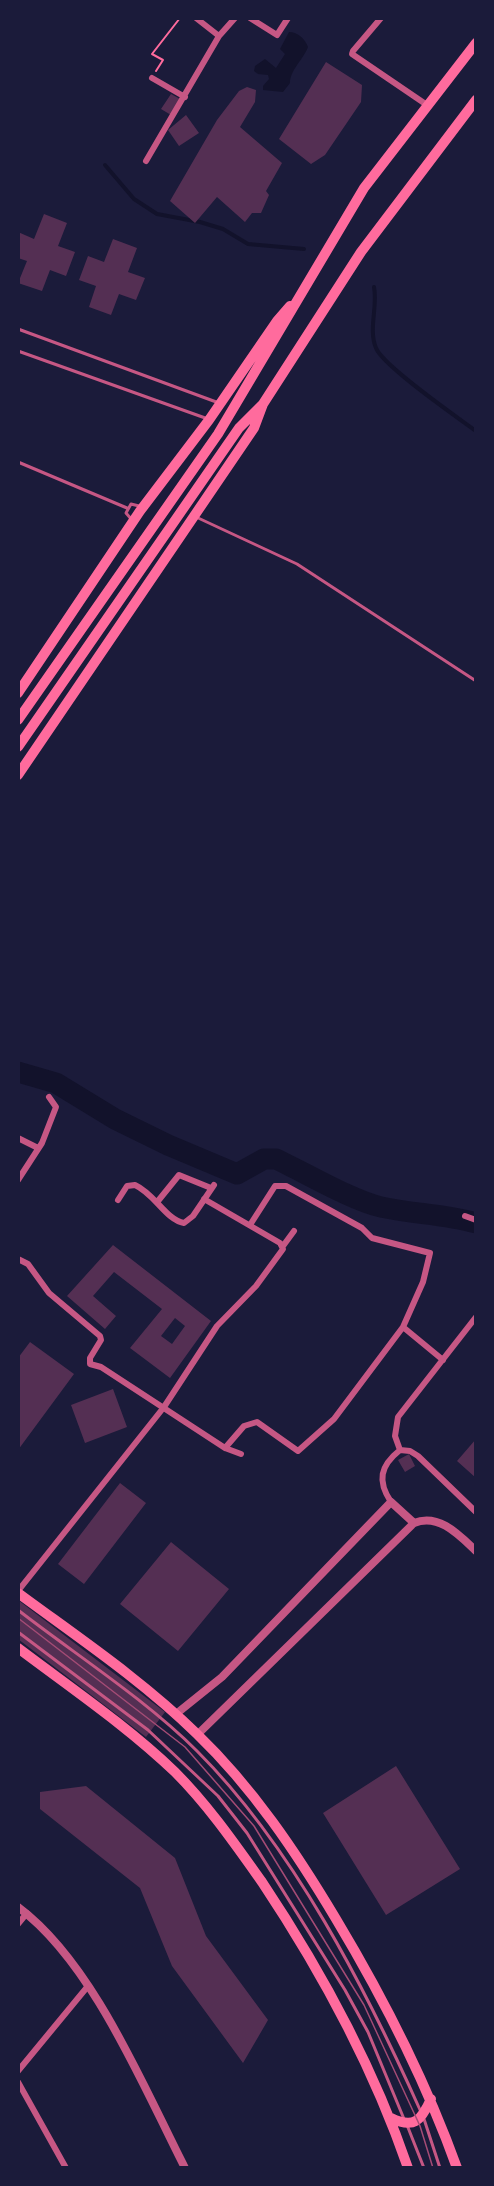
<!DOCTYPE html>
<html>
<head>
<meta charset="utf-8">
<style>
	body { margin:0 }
	#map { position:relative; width:494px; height:2186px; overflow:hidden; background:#1b1b3a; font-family:"DM Sans",sans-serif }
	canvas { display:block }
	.frame { position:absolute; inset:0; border:20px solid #1b1b3a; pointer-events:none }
</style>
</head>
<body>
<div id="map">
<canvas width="494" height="2186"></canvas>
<div class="frame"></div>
</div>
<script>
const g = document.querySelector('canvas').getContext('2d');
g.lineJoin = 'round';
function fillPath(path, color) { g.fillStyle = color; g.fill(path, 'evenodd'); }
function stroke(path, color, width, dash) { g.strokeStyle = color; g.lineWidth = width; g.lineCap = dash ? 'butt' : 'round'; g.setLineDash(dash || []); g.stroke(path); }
fillPath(new Path2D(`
	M289 32C298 32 305 39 308 47 303 60 290 70 290 83L283 92 263 90V86L269 79 268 75 258 74 254 71 255 66 265 59 276 68 285 54 280 49Z`), '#12122b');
stroke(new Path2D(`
	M105 165 134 199 157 214 200 222 223 229 248 244 304 249
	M374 287C378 307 368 329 376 348 383 366 457 417 476 431`), '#12122b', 4);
stroke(new Path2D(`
	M18 1072 56 1083 115 1119 168 1145 237 1174 264 1159H276C304 1172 351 1200 381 1207 412 1214 445 1214 476 1223`), '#12122b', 21);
fillPath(new Path2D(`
	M326 62 362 85 361 102 325 155 311 164 279 139Z
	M247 87 256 90 255 102 240 127 282 163 266 191 269 195 261 213H252L245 222 217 197 195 223 170 201 217 120 239 91Z
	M171 94 182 100 171 115 161 109Z
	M186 115 199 133 179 146 168 130Z
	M44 214 67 223 58 246 75 252 66 276 50 270 42 291 18 283 27 261 18 258V232L34 239Z
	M113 239 137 248 128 272 145 278 136 300 119 294 111 315 89 307 96 286 79 280 88 256 104 262Z
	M113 1245 211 1321 170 1378 130 1348 162 1309 114 1272 93 1296 116 1316 105 1329 67 1296ZM175 1318 185 1326 172 1344 161 1336Z
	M30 1342 74 1374 18 1450V1358Z
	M113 1389 127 1427 85 1443 71 1405Z
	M476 1439V1478L457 1461Z
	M409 1454 415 1466 405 1472 398 1460Z
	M120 1483 146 1503 84 1584 58 1564Z
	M171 1542 229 1589 178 1651 120 1604Z
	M18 1600 165 1712 146 1737 18 1639Z
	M396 1766 460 1869 386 1915 323 1813Z
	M86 1786 175 1858 206 1936 268 2020 243 2063 172 1966 140 1888 40 1809V1792Z`), '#542f53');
stroke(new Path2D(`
	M156 71 163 60 152 54 180 18`), '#ff6b9d', 2);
stroke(new Path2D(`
	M18 329 219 403
	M18 351 208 419
	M18 462 127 508
	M196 517 297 564 476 681
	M132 520 126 513 131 504 139 506
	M18 1610C76 1655 145 1699 197 1751 293 1847 366 1989 421 2112
	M18 1632 148 1730 218 1796 247 1833 345 1990 368 2032 404 2119
	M424 2119 440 2168
	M407 2125 424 2168`), '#c65784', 3);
stroke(new Path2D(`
	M196 18 219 36
	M250 18 277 35 288 18
	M381 18 353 51 352 54 427 105
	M152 78 185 97
	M146 161 219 36 235 18
	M18 1138 38 1148
	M18 1180 42 1143 56 1107 49 1097
	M118 1200 127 1186 135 1185C155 1194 166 1220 184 1223L193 1216 214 1185
	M158 1201 179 1175 211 1188
	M465 1216 476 1220
	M283 1246 294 1231
	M18 1259 28 1264 49 1293 100 1336 101 1340 90 1358V1364L101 1367 225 1448 241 1454
	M403 1327 443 1360
	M225 1448 244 1426 257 1422 298 1451 334 1419 403 1327 423 1282 430 1253 372 1238 362 1228 286 1186H275L250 1225
	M400 1450 395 1436 398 1417 476 1317
	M400 1450 410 1451 418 1456 476 1512
	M391 1502C377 1481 380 1466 400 1450
	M18 1591 164 1407 217 1326 256 1286 283 1249 280 1243 204 1199
	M18 1924 27 1913
	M18 2071 88 1986
	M18 2082 66 2168`), '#c65784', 6);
stroke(new Path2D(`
	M176 1714 222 1677 391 1502 414 1523
	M198 1734 414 1523C439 1513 459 1535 476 1551
	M18 1907C93 1963 143 2086 185 2168`), '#c65784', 8);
stroke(new Path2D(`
	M18 693 140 511 209 420 277 321 290 306
	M18 720 218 434 364 188 476 43
	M18 747 239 428 263 404 361 252 476 100
	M18 775 254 428 263 404
	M18 1593C79 1638 143 1681 197 1734 253 1788 296 1852 336 1919 384 1999 425 2079 457 2168
	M18 1648C71 1688 127 1726 175 1772 208 1805 235 1844 262 1882 322 1972 373 2066 408 2168
	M391 2118C414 2129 421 2121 431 2099`), '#ff6b9d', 10);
stroke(new Path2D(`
	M18 1618 185 1747 254 1826 364 2005 420 2126 433 2168`), '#a44b75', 1.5);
</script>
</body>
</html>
